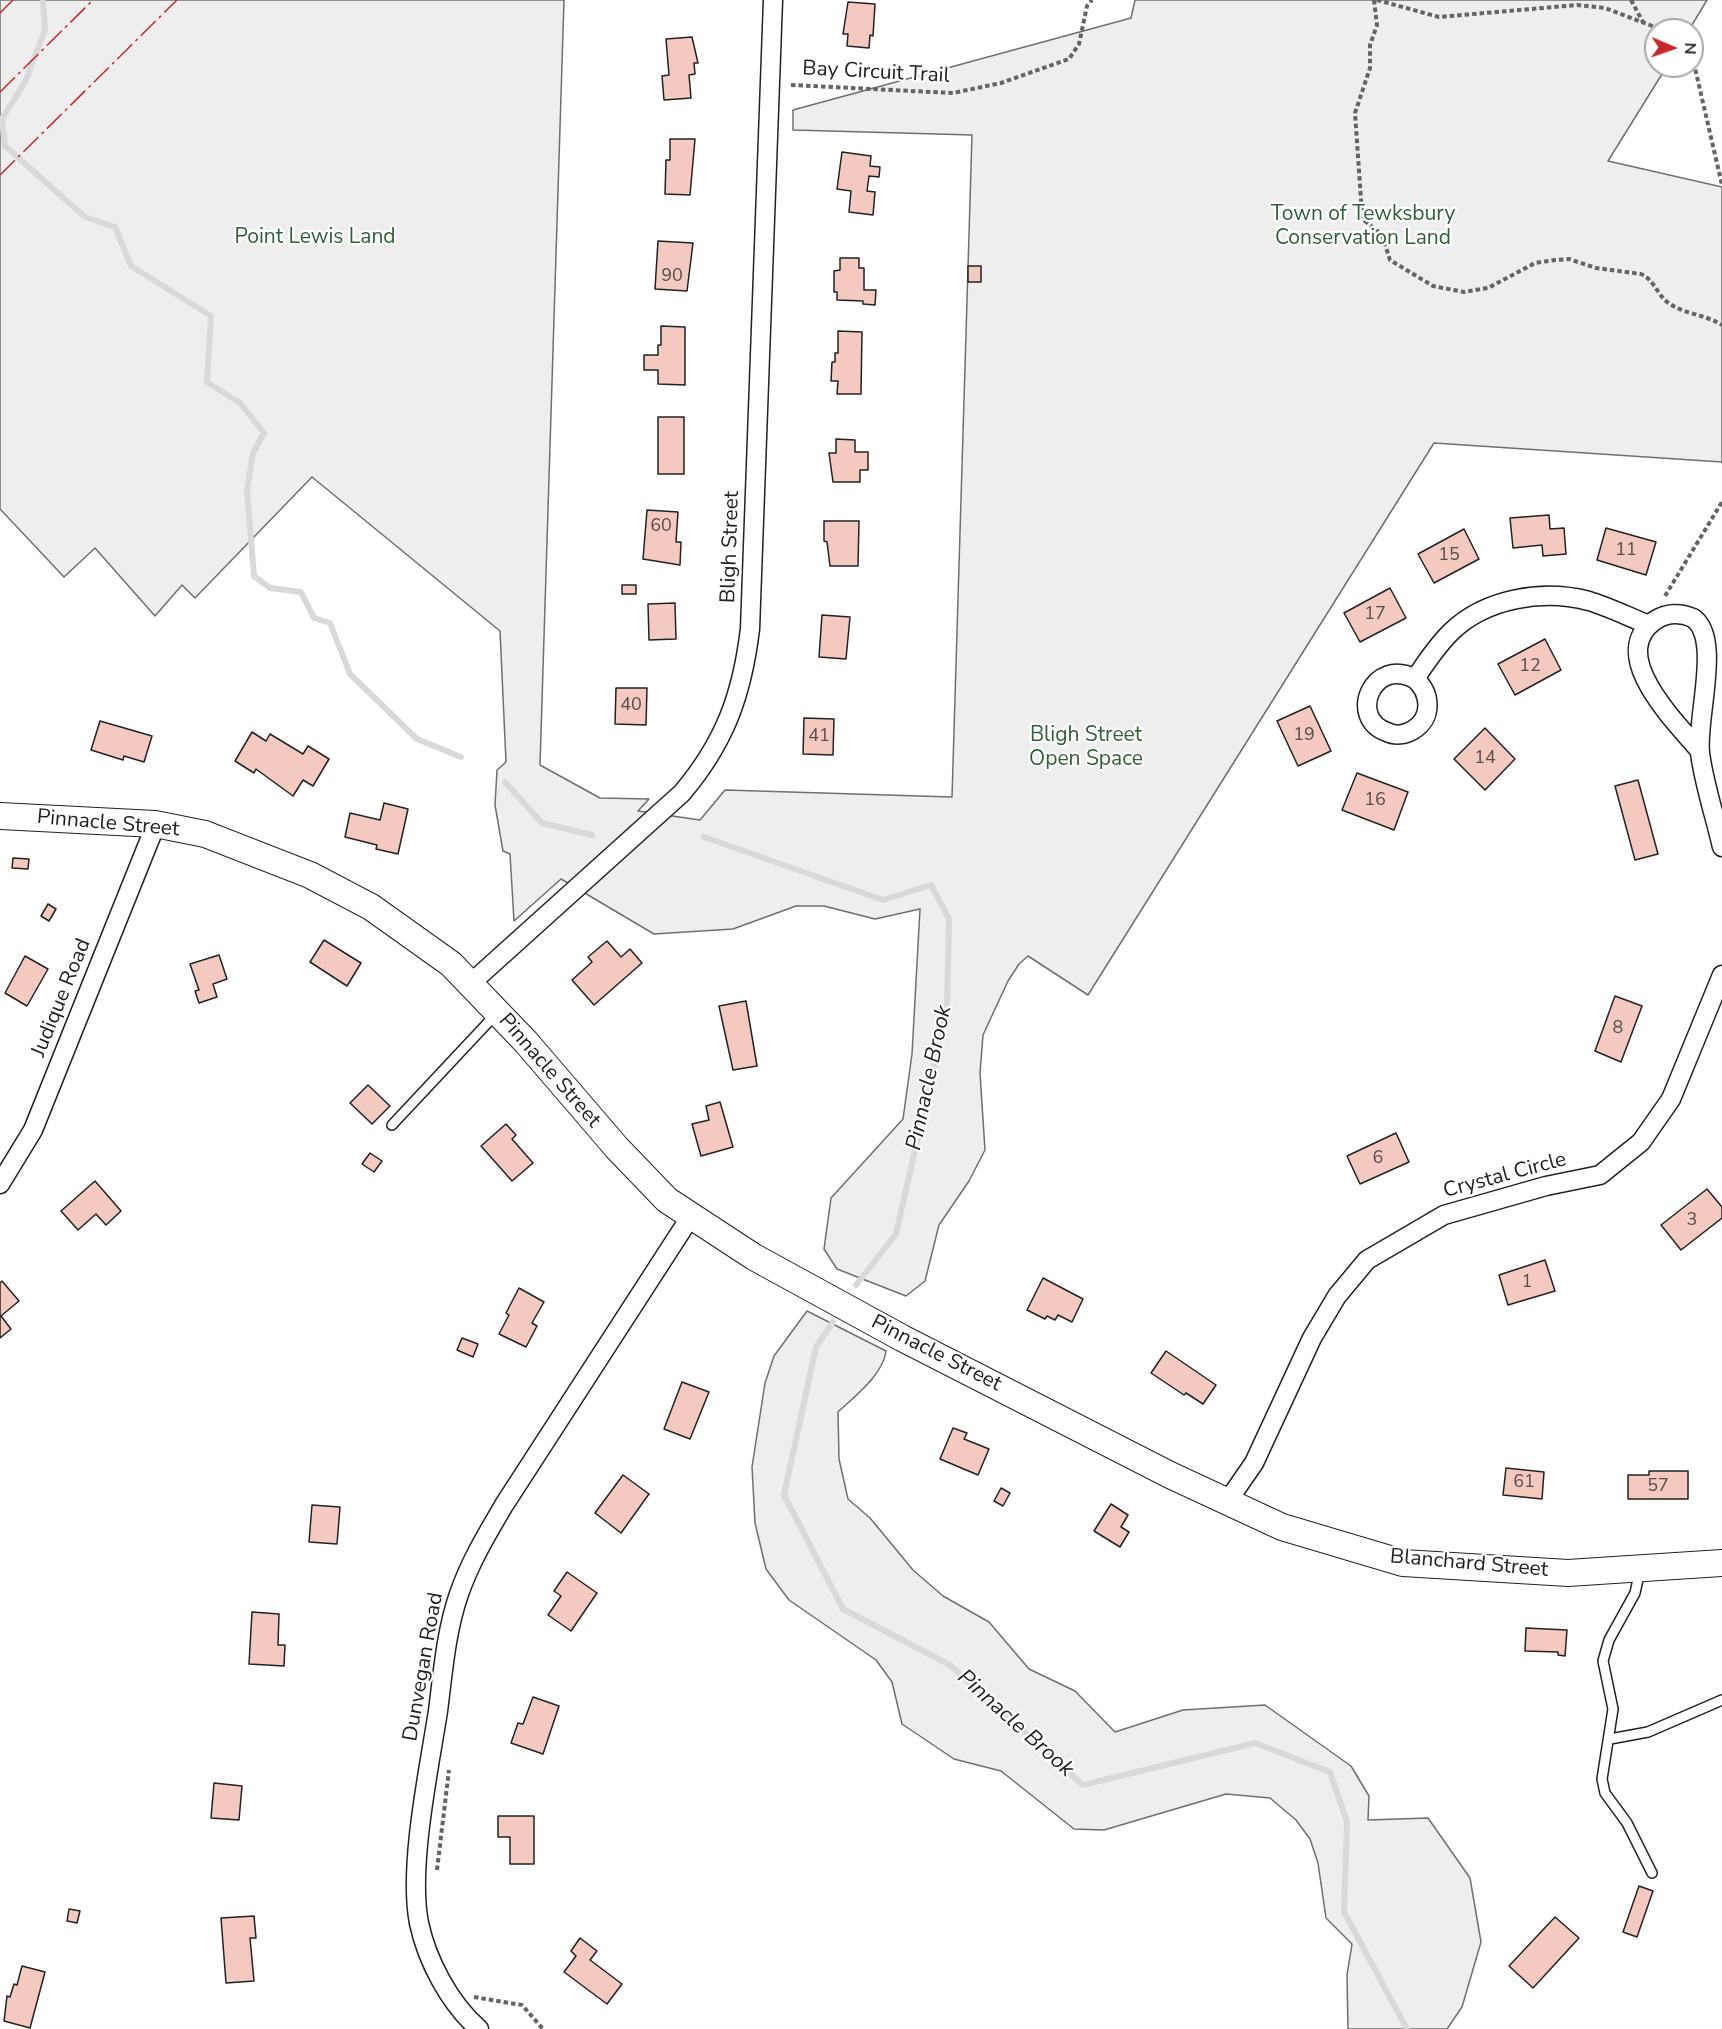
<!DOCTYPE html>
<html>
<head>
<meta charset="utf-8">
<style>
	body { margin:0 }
	#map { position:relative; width:1722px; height:2029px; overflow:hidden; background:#fff; font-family:"Nunito Sans",sans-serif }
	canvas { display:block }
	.north { position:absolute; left:1644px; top:18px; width:60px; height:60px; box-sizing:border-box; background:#fff; border:2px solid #a7a7a7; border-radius:50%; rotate:92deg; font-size:16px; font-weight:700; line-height:24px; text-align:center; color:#222 }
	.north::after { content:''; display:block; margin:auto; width:21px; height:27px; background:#c62828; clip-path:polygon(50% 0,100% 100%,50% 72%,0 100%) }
</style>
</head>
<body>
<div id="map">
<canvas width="1722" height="2029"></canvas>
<div class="north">N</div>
</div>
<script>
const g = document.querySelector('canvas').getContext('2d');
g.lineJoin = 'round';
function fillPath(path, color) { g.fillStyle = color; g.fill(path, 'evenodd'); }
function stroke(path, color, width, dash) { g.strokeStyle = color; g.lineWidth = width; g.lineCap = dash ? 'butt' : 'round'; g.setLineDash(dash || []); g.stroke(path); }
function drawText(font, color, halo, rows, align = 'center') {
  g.font = font + ' "Nunito Sans",sans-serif'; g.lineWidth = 4.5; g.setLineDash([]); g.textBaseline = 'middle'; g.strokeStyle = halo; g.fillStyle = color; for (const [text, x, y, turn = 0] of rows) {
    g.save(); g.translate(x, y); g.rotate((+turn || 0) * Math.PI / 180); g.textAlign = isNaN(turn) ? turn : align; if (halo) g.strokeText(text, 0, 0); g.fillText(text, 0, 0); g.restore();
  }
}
const green = new Path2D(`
	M0 0H564L540 765 600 798 649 799 638 811 700 820 725 790 952 797 972 135 793 130V110L1131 18 1135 0H1707L1689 30H1656V66H1667L1608 161 1722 187V462L1434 443 1088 995 1028 956 1019 964 1008 981 983 1035 980 1073 985 1150 969 1181 939 1225 925 1281 906 1296 837 1269 824 1249 831 1198 903 1119 912 1054 920 909 875 919 824 906H796L733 929 654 934 561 879 514 921 510 854 503 851 495 805 497 770 506 762 500 631 312 477 195 598 182 585 155 616 95 548 64 577 0 509Z
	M807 1311 886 1351C883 1375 854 1397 838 1412L839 1459 848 1499 870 1518 913 1570 943 1596 989 1622 1029 1669 1075 1691 1115 1732 1183 1710 1265 1705 1351 1766 1369 1796 1368 1820 1428 1818 1470 1878 1481 1942 1462 2007 1447 2029H1348L1347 1975 1352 1944 1326 1918 1318 1863 1310 1839 1296 1820 1270 1798 1226 1794 1104 1830 1074 1829 1001 1771 954 1759 902 1724 892 1682 876 1660 789 1600 766 1569 755 1523 752 1467 765 1383 774 1356Z`);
fillPath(green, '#eee');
stroke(green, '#6f6f6f', 1.5);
stroke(new Path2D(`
	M43 0 45 30 25 82 2 119 5 146 85 217 115 227 131 266 211 316 207 382 240 403 264 433 253 453 247 490 254 576 270 588 301 592 314 618 330 623 350 674 417 739 461 757
	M505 782 542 823 592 835
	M704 837 883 900 931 885 949 919 947 1008 896 1234 856 1285
	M833 1322 816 1347 784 1495 843 1609 950 1665 1083 1785 1255 1743 1330 1772 1347 1822 1344 1912 1407 2029`), '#d9d9d9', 6);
const building = new Path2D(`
	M848 2 875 4 873 36 870 35 869 48 847 46 848 34H843Z
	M692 37 698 63H694L695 74 689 75 691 98 664 100 662 76 669 75 666 39Z
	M670 139H695L690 195 665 194 666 160H670Z
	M842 152 871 156 870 166 880 167 879 177 869 176 867 191 875 192 873 215 849 212 851 191 837 189Z
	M658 241 693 243 687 291 655 289Z
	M840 258H859V268H864V290H876L875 305 863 304V301L837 300V292H834V271L840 270Z
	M968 266H981V282H968Z
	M661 326 685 327V385L658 384V370H644V355H658V345H661Z
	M838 331 862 332 861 394H837L838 381H831L832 362H835V353H838Z
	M658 417H684V474H658Z
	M836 439 855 440V452H868V470H860V482H833L829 453H836Z
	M647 510 678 512 676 542H681L680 565 643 559Z
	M1549 515 1550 529 1564 528 1566 554 1543 556 1542 545 1513 548 1510 518Z
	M824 521H859L858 566H830L827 542 824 541Z
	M1606 528 1656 542 1646 575 1597 560Z
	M1464 529 1479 559 1434 583 1418 554Z
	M622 585H636V594H622Z
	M1390 588 1406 618 1360 642 1344 613Z
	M675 603 676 639 649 640 648 604Z
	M822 615 850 617 846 659 819 657Z
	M1545 639 1561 670 1515 695 1498 664Z
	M616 688H647L646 725 615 724Z
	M1310 706 1331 751 1298 766 1277 721Z
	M804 718 834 719 833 755 803 754Z
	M100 721 152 736 144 762 124 756 123 760 91 750Z
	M1485 728 1515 759 1485 790 1454 759Z
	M252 732 266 741 270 734 303 754 308 746 329 759 313 786 303 780 293 796 256 769 254 773 235 761Z
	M1357 773 1408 792 1394 830 1342 810Z
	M1638 780 1658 854 1635 860 1615 786Z
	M384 803 408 809 398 854 376 849 377 845 345 837 350 813 380 820Z
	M13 858 29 859 28 869 12 868Z
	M48 904 56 909 49 921 41 916Z
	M324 940 361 963 347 986 310 962Z
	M607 941 621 957 630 949 642 963 594 1005 572 980 592 962 588 957Z
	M219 955 227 979 213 984 217 997 199 1003 195 991 199 990 190 964Z
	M25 956 48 969 27 1006 5 993Z
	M1615 996 1642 1006 1621 1062 1595 1051Z
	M746 1001 757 1066 733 1070 719 1006Z
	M368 1085 390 1106 372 1124 350 1103Z
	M720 1102 733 1147 701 1156 692 1124 709 1120 706 1106Z
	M506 1124 516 1135 512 1139 533 1163 512 1181 481 1146Z
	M1396 1133 1409 1162 1360 1184 1347 1156Z
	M370 1153 382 1161 374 1172 362 1164Z
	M95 1181 121 1211 106 1225 96 1214 78 1230 61 1211Z
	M1707 1189 1722 1207V1218L1681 1250 1661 1225Z
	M1545 1260 1555 1291 1508 1305 1499 1275Z
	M1043 1278 1083 1299 1072 1322 1058 1315 1055 1320 1047 1316 1045 1319 1027 1310Z
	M2 1281 19 1301 1 1316 11 1329 0 1338V1283Z
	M519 1288 544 1302 532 1323 537 1326 526 1347 499 1334 509 1315 506 1313Z
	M462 1338 478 1344 473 1357 457 1350Z
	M1166 1351 1216 1385 1203 1404 1186 1393 1184 1395 1151 1373Z
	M682 1382 709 1392 690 1439 664 1429Z
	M953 1428 967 1433 964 1439 989 1449 978 1475 940 1459Z
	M1506 1468 1544 1472 1542 1499 1503 1495Z
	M1649 1471H1688V1499H1628V1475H1649Z
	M623 1475 649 1494 621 1533 595 1513Z
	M1001 1488 1010 1493 1003 1506 994 1501Z
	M1111 1504 1128 1515 1121 1527 1129 1532 1120 1547 1094 1531Z
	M312 1505 340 1507 337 1544 309 1542Z
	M567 1572 597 1593 571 1631 548 1615 561 1596 554 1591Z
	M252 1612 279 1614 278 1645H285L284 1666 249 1664Z
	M1526 1628 1567 1630 1565 1656 1558 1655V1652L1525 1651Z
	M533 1697 559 1706 543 1754 511 1743 518 1723 523 1724Z
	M214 1783 242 1786 239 1820 211 1818Z
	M498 1816H534V1864H510V1837H498Z
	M1639 1886 1653 1891 1637 1937 1623 1932Z
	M69 1909 80 1911 77 1923 67 1921Z
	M254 1916 256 1938H250L254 1981 226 1983 221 1918Z
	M1555 1917 1579 1938 1533 1988 1509 1966Z
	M580 1938 597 1951 590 1960 622 1984 607 2004 564 1972 576 1956 571 1951Z
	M22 1966 45 1972 30 2028 4 2021 7 1996 10 1997 14 1984 17 1985Z`);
fillPath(building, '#f3c9c0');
stroke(building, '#222', 1.5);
const lane = new Path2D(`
	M392 1125 496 1014
	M1640 1570 1635 1593 1609 1640 1603 1661 1613 1709 1602 1779 1605 1793 1627 1823 1652 1873
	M1610 1739 1648 1732 1722 1700`);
const street = new Path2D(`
	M1415 679C1431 693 1433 718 1413 730 1405 735 1395 736 1387 732 1347 718 1373 656 1415 679 1426 662 1437 646 1451 632 1486 598 1543 589 1589 601 1609 607 1629 617 1649 625
	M1700 751C1676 722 1607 656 1654 621 1666 613 1680 612 1693 618 1722 638 1696 718 1700 753 1704 784 1715 816 1722 847
	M470 984 682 793C725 742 742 695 750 629L773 0
	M0 1184 33 1130 156 824
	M1227 1502 1254 1463 1312 1338 1337 1296 1367 1260 1444 1215 1546 1186 1600 1175 1641 1142 1671 1099 1722 975
	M479 2029C450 2004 427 1961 419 1923 408 1867 429 1769 438 1711 443 1672 446 1631 459 1594 470 1562 487 1534 504 1505L691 1216`);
const secondary = new Path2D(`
	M0 816 155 824 205 834 310 875 371 907 451 964 526 1042 617 1148 667 1200 754 1257 902 1338 1170 1475 1282 1527 1403 1563 1568 1573 1722 1563`);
stroke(lane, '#222', 12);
stroke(street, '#222', 21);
stroke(secondary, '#222', 28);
stroke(new Path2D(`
	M1374 0 1377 25 1370 45V68L1355 113 1362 214 1365 221 1382 235 1390 260 1433 286 1464 292 1488 288 1535 263 1555 260 1569 259 1596 268 1641 274C1653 279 1656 292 1666 301 1681 314 1705 314 1722 325
	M1377 0 1439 17 1577 5 1605 8 1663 30
	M1631 0 1644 24
	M1692 55 1722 185
	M791 85 953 93 1001 83 1069 59 1079 44 1087 6 1092 0
	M1665 596 1722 502
	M437 1870 449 1770
	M474 1997 522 2005 543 2029`), '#646464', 4, [4.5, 3]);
stroke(lane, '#fff', 9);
stroke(street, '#fff', 18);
stroke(secondary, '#fff', 26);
stroke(new Path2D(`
	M0 13 13 0
	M0 92 93 0
	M0 175 177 0`), '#c62828', 1.5, [21, 4.5, 3, 4.5]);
drawText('18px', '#564c4a', null, [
	["90",672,277],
	["60",661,527],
	["11",1626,551],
	["15",1449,556],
	["17",1375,615],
	["12",1530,667],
	["40",631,706],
	["19",1304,736],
	["41",819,737],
	["14",1485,759],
	["16",1375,801],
	["8",1618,1029],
	["6",1378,1159],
	["3",1692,1221],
	["1",1527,1283],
	["61",1524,1483],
	["57",1658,1487]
]);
drawText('21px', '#222', '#fff', [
	["Bay Circuit Trail",876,73,3],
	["Bligh Street",731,547,-88],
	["Pinnacle Street",108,824,5],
	["Judique Road",62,998,-68],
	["Pinnacle Street",549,1071,49],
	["Crystal Circle",1505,1176,-15],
	["Pinnacle Street",936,1354,27],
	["Blanchard Street",1469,1564,5],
	["Dunvegan Road",424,1667,-80]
]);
drawText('21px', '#2f5e38', '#fff', [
	["Town of Tewksbury",1363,215],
	["Conservation Land",1363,239],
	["Point Lewis Land",315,238],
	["Bligh Street",1086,736],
	["Open Space",1086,760]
]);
drawText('italic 22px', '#222', '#fff', [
	["Pinnacle Brook",930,1078,-78],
	["Pinnacle Brook",1015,1724,42]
]);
</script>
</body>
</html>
